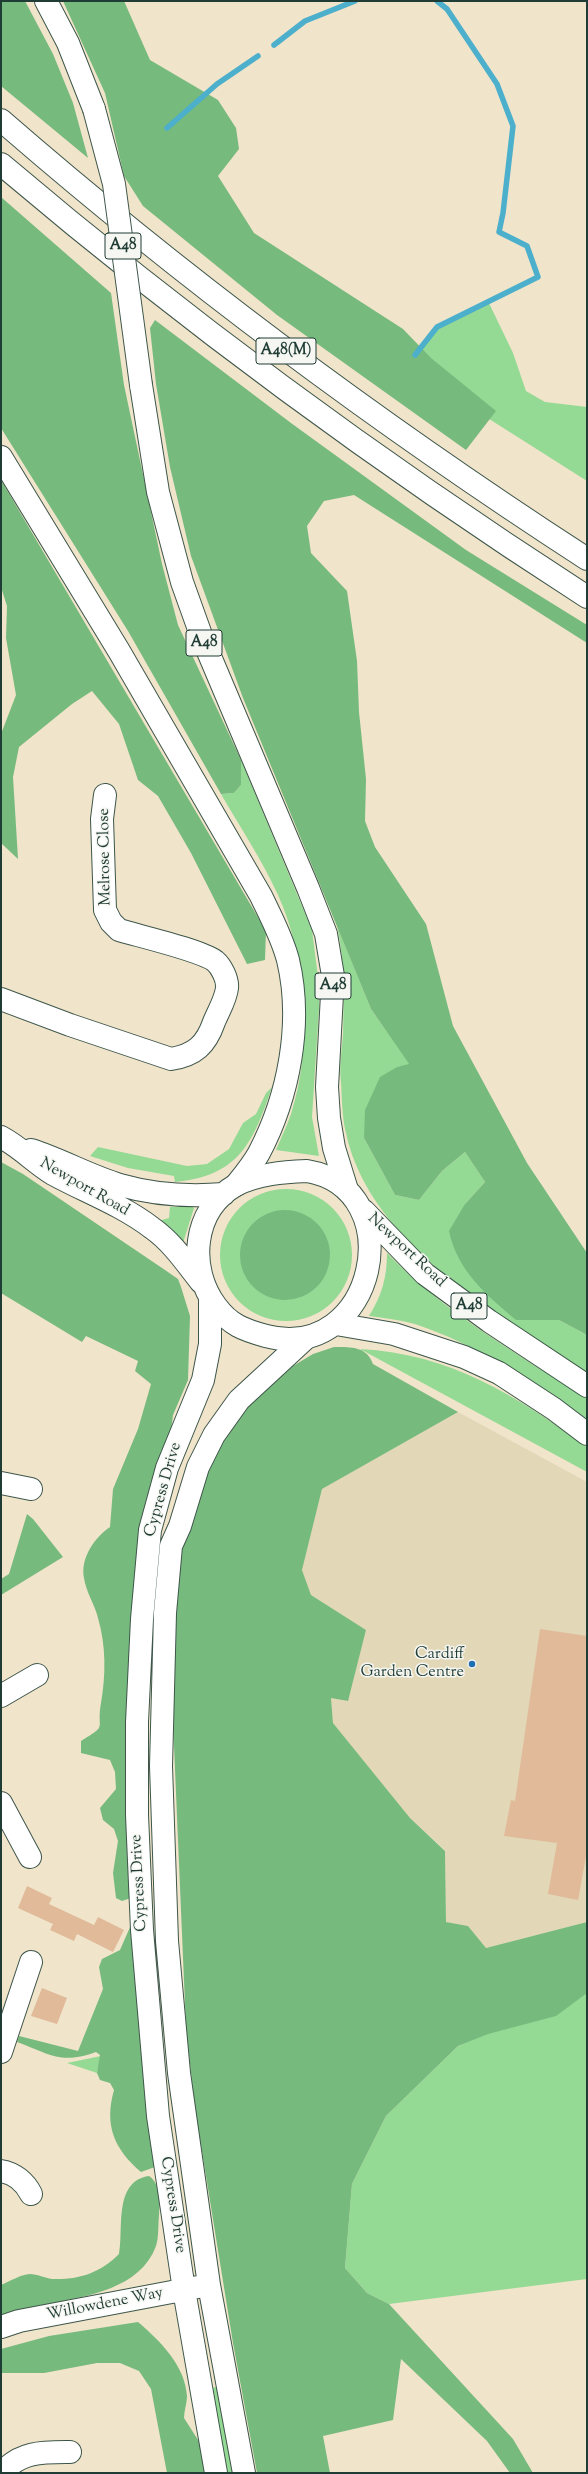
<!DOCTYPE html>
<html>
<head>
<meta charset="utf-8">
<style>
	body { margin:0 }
	#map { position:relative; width:588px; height:2474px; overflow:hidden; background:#f0e4ca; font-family:"Sorts Mill Goudy",serif }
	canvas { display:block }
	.frame { position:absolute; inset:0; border:2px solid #1f3d34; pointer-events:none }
</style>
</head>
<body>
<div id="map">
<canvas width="588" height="2474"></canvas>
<div class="frame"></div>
</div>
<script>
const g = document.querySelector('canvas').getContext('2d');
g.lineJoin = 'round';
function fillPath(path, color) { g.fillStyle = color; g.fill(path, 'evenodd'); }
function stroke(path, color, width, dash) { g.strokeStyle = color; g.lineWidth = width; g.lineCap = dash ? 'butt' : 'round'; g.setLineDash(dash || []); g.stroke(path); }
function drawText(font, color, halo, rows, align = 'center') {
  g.font = font + ' "Sorts Mill Goudy",serif'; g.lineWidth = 3; g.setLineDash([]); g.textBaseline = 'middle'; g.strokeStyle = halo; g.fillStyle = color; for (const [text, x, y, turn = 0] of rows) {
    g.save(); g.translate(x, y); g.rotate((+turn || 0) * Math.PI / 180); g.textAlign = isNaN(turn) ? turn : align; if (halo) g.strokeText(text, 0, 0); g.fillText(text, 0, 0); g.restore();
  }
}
fillPath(new Path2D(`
	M458 1412 587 1482V1922L486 1948 468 1926 446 1922 445 1850 410 1818 333 1723 331 1697 347 1701 366 1630 311 1595 302 1570 322 1489Z`), '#e2d7b7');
fillPath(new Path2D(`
	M488 301 513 353 526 391 545 402 587 407V481L475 410 415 355 437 327Z
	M241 760 312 930 320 993 312 1117 319 1156 276 1150C281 1138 287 1126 291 1114 313 1046 307 959 278 895 262 860 240 827 221 794L234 793 241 785Z
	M337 926 371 1009 410 1065 397 1067 364 1138 395 1195 419 1200 442 1171 465 1152 485 1182 465 1204 516 1320H559L587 1335V1375C501 1317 369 1243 346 1133 342 1117 342 1099 341 1082 339 1066 342 1050 343 1034 344 997 345 962 337 926Z
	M272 1087C253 1143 239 1176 175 1182L174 1176 128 1168 90 1156 98 1147 187 1166 207 1164 229 1149 243 1123 256 1114 266 1093Z
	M220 1255a66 66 0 1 1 132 0a66 66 0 1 1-132 0Z
	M191 1206 194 1208 183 1243 158 1221 169 1218 170 1207Z
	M387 1253C445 1313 518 1354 587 1399V1422C532 1384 479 1345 415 1324 400 1320 384 1318 369 1316 382 1295 387 1277 387 1253Z
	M360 1349C451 1354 515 1395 587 1447V1472Z
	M587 1990V2279L389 2304 367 2293 345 2268 352 2184 386 2116 458 2046Z
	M101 2056 97 2073 67 2063Z
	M221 2386 238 2473H227L211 2388Z`), '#94da94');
fillPath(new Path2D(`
	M1 1H25L53 54 73 103 88 158 1 86Z
	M63 1H124L150 60 218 100 236 128 239 149 218 176 254 233 403 329 431 358 496 411 466 450 277 315 143 206 124 176 105 93Z
	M1 197 111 293 124 385 162 564 178 625 241 760V785L234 793 221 794 128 631 1 428Z
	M155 320 291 423 466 550 587 625V643L354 495 324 501 307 526 311 553 347 591 357 661 359 712 366 779 365 821 375 847 426 924 453 1026 527 1163 587 1253V1335L559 1320H516C486 1295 457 1270 449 1231L465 1204 485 1182 465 1152 442 1171 419 1200 395 1195 364 1138 365 1110 380 1077 397 1067 409 1064 371 1009 243 698 191 556 170 467 156 384 150 328Z
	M1 480 266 931 265 960 247 964 191 853 158 796 138 780 119 724 92 691 72 704 19 747 13 777 18 859 1 843V734L16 695 6 638 7 606 1 587Z
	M1 1162 23 1174 165 1270 178 1279 181 1287 190 1316 188 1380 173 1415 170 1439 158 1470 131 1898 122 1901 116 1898 113 1873 118 1841 114 1829 103 1820 100 1808 116 1789 115 1772 110 1760 81 1753V1741C109 1724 96 1731 101 1703 106 1674 106 1646 98 1618 95 1605 86 1592 84 1578 80 1558 95 1537 110 1527L113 1489 138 1429 151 1384 135 1371 138 1361 86 1336 82 1342 1 1293Z
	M240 1255a45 45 0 1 1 90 0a45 45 0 1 1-90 0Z
	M334 1347C350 1347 367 1346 373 1364L458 1412 322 1489 302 1570 311 1595 366 1630 348 1701 331 1698 333 1723 410 1818 445 1851 446 1922 468 1926 486 1948 587 1922V1993L556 2016 488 2034 458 2046 386 2116 352 2184 345 2268 367 2293 389 2304 513 2439 533 2473H510L487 2441 401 2359 393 2420 323 2436 330 2473H257L233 2343 195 2108 186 2028 172 1699 179 1553 204 1468 235 1417 293 1366 313 1354Z
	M27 1514 33 1519 63 1557 1 1595V1579L9 1574Z
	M134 1918 155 2167 141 2172C114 2149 104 2125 114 2090L110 2083 100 2080 97 2073 100 2055 96 2052C60 2065 50 2054 17 2042L19 2036 78 2051 103 1989 99 1967 102 1959 120 1950Z
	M149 2176C161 2184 160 2202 159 2215 158 2224 159 2237 156 2246 140 2289 87 2296 48 2304 32 2308 17 2313 1 2318V2285C10 2281 20 2275 30 2274 37 2274 45 2278 52 2279 79 2280 100 2273 119 2254 124 2230 113 2181 149 2176Z
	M138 2322C160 2341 185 2365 187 2396 187 2403 184 2411 184 2418L200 2443 206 2473H167L151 2389 139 2371 120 2363H97L44 2373H1V2349L49 2336Z`), '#77ba7e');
stroke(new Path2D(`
	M274 45 305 21 355 1
	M167 128 217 84 258 56
	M415 355 437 327 538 277 527 246 499 232 503 213 513 126 497 84 447 9 437 1`), '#4cafcb', 5.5);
fillPath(new Path2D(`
	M540 1629 587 1636V1851L578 1900 548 1894 557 1843 504 1836 511 1800 515 1801Z
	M27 1886 52 1898 49 1904 94 1925 98 1917 124 1930 113 1952 77 1934 74 1941 50 1930 53 1924 18 1908Z
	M42 1988 67 1998 57 2024 31 2016Z`), '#e0ba99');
const minor = new Path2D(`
	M1 999 70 1025 171 1059C195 1055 206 1045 214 1022 218 1012 226 999 227 988 228 979 221 966 215 961 200 950 139 936 119 930L111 922 105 910 102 819 105 795
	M210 1298V1344L203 1380 167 1468 150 1530 142 1619 137 1722V1815L142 1930 158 2116 184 2290 216 2473
	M1 1483 31 1489
	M1 1696 37 1675
	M1 1803 30 1857
	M1 2052 31 1962
	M1 2171C14 2173 25 2182 31 2194
	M1 2327 19 2321 198 2287
	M2 2473C20 2451 44 2452 70 2452
	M244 2473 209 2285 179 2073 167 1941 161 1766 165 1613 171 1546 180 1526 198 1467 214 1435 239 1400 305 1339`);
const major = new Path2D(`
	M1 1137C20 1147 35 1163 53 1174 86 1192 122 1205 152 1228 172 1242 186 1263 201 1282
	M31 1150C62 1160 90 1176 120 1185 155 1195 188 1197 224 1194
	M307 1171C412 1189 376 1364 266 1336 244 1330 230 1325 216 1306 188 1269 192 1210 236 1185 258 1174 283 1172 307 1171Z
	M364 1211 425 1274 489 1321 587 1386
	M336 1324 394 1334 464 1357 499 1373 554 1409 587 1434`);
const highway = new Path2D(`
	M46 1 68 43 94 109
	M1 120C186 281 382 426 587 559
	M1 164C187 322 382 465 587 597
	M141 385 158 492 182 582 201 635 308 888 326 934 333 976 327 1087 329 1118 334 1148 347 1190
	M1 457 119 651 261 896C271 917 282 937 288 960 303 1023 289 1096 259 1153 253 1164 244 1175 236 1185`);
stroke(minor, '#3e564a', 24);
stroke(major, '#3e564a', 24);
stroke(highway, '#3e564a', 24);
stroke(minor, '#fff', 22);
stroke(major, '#fff', 22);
stroke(highway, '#fff', 22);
const highwayBridge = new Path2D(`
	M94 109 114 184 141 385`);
stroke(highwayBridge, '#3e564a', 24, []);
stroke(highwayBridge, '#fff', 22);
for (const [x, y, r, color] of [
	[472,1664,4,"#1f6fb2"]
]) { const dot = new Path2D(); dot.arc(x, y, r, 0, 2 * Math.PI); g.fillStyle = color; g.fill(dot); stroke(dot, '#f6f6f2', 1.5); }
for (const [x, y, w] of [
	[123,246,36],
	[286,351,60],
	[204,643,36],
	[333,986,36],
	[469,1306,36]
]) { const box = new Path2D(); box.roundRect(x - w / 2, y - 13, w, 26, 3); g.fillStyle = '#f6f6f2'; g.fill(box); stroke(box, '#1f3d34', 1); }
drawText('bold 15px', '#1f3d34', null, [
	["A48",123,246],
	["A48(M)",286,351],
	["A48",204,643],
	["A48",333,986],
	["A48",469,1306]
]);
drawText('16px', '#1f3d34', '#f6f6f2', [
	["Melrose Close",106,857,-91],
	["Newport Road",84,1188,30],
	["Newport Road",406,1251,43],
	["Cypress Drive",164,1490,-74],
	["Cypress Drive",140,1883,-93],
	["Cypress Drive",172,2205,81],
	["Willowdene Way",105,2305,-11]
]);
drawText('16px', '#1f3d34', '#f6f6f2', [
	["Cardiff",464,1655],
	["Garden Centre",464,1673]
], 'right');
</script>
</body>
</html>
